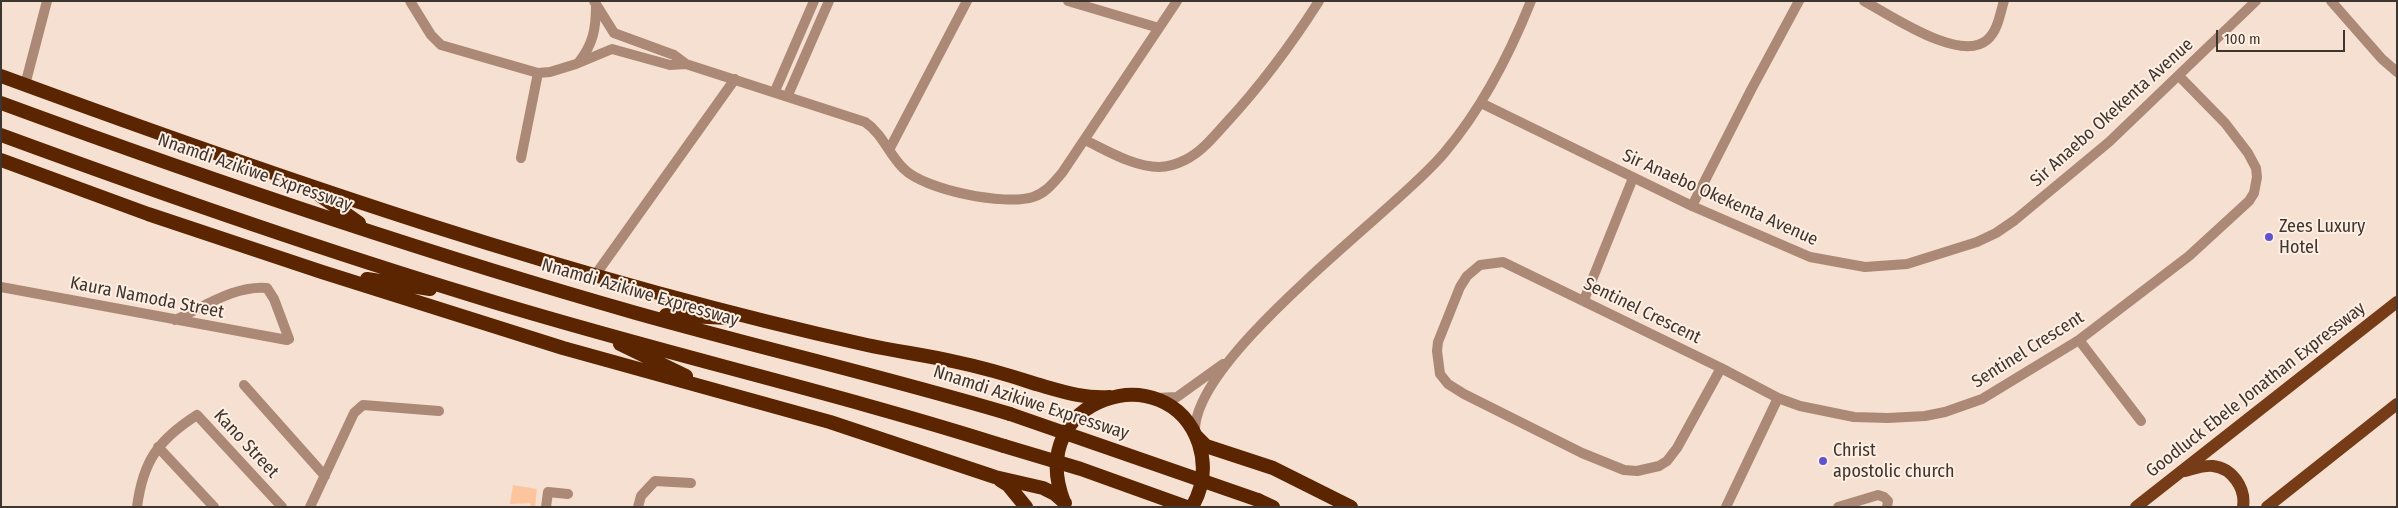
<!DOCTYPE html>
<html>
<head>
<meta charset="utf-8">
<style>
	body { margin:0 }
	#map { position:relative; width:2398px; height:508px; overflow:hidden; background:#f5e0d1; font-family:"Fira Sans Condensed",sans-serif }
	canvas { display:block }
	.frame { position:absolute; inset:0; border:2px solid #3d352f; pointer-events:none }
	.scale { position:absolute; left:2216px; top:30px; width:129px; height:22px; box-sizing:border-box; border:2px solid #3d352f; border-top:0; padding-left:6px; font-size:15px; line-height:18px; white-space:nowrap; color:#3d352f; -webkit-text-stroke:4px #ffeee2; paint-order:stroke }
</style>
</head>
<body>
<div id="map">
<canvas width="2398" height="508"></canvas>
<div class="frame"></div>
<div class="scale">100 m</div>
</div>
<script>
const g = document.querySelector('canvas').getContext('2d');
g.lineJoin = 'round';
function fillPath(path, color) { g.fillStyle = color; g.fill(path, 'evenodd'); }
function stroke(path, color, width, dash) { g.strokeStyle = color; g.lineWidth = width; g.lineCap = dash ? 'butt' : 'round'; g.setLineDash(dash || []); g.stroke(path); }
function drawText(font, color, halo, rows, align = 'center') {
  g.font = font + ' "Fira Sans Condensed",sans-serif'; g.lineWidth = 4; g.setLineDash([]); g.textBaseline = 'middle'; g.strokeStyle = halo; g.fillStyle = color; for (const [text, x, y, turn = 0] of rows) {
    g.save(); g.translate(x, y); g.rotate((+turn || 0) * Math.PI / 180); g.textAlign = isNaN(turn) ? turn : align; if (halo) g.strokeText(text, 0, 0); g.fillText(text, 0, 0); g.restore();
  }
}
fillPath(new Path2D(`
	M513 485 537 489 535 507H531L530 503 510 504Z`), '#fdc59d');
stroke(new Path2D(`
	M410 1 431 35 441 45 538 73 550 72 576 64 612 49 670 65 686 64 865 122C883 134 889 155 904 169 925 190 1005 206 1033 197 1046 193 1054 182 1062 173L1177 1
	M594 1 614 33 674 55 686 64
	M1068 1 1159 28
	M1864 1C1892 16 1960 63 1987 40 1998 31 2000 13 2004 1
	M2331 1 2382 59 2397 72
	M579 62C593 44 596 29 596 6
	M25 85 47 1
	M775 91 814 1
	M788 95 829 1
	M1481 103 1692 206 1810 257 1865 267 1907 264 1977 242 1996 233 2015 220 2109 142 2256 1
	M1085 140C1108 151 1134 167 1159 167 1168 167 1177 164 1185 160 1202 152 1215 135 1227 122 1262 84 1291 45 1319 1
	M889 150 967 1
	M521 158 538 73
	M1692 206 1751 90 1799 1
	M596 274 735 79
	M1 287 287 340 289 339 274 299 267 288C235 285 204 307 175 320
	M1584 300 1633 178
	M2079 340 2141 421
	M1721 368 1677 448 1667 461 1659 466 1637 471 1624 470 1582 453 1464 394 1448 384 1440 374 1437 351 1438 342 1460 287 1467 276 1480 265 1503 262 1721 368 1778 398 1800 406 1854 417 1888 418 1925 416 1945 412 1982 399 2079 340 2189 256 2249 201 2254 193 2257 177 2256 168 2248 153 2225 123 2179 76
	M244 385 325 476
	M1156 398 1177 397 1223 364
	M1195 433C1191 357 1394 213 1445 152 1483 107 1509 56 1531 1
	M158 447 214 507
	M137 507C143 461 158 440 197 415L282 507
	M310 507 354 413 363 405 439 411
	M546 507 548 492 568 494
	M638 507 641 496 655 481 691 483
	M1726 507 1778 398
	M1838 507 1878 495 1884 497 1888 501 1887 507`), '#ab8976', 10);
stroke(new Path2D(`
	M2185 471C2193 469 2204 465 2213 466 2232 468 2246 488 2243 507
	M2136 507 2397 302
	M2267 507 2397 404`), '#763c17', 12);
stroke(new Path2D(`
	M1 76C284 180 573 280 867 345 895 351 924 355 952 361 981 367 1009 375 1036 384 1061 391 1084 399 1110 397
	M1 103C210 180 422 252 636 313 760 348 886 377 1010 414
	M1 135C156 192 313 247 471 295 647 350 828 390 1004 446
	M1 160 148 214 322 272 563 348 830 422 995 477 1043 488 1055 494 1065 503
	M315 192 359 223
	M367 279 430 289
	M666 315 729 318
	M620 344 686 376
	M1197 437 1206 446 1273 468 1351 507
	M1000 480 1008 485 1026 507
	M1258 500 1273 507
	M1064 502C1023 398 1168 353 1199 444 1206 466 1203 488 1192 507`), '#5a2500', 14);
stroke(new Path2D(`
	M1010 414 1258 500
	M1004 446 1081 469 1187 507`), '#5a2500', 14);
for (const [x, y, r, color] of [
	[2269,237,5,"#5f54cc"],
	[1823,461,5,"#5f54cc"]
]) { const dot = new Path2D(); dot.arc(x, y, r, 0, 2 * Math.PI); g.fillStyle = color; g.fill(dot); stroke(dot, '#ffeee2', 2); }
drawText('18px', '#3d352f', '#ffeee2', [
	["Sir Anaebo Okekenta Avenue",2112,113,-42],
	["Nnamdi Azikiwe Expressway",255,173,19],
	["Sir Anaebo Okekenta Avenue",1720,198,24],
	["Nnamdi Azikiwe Expressway",640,293,16],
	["Kaura Namoda Street",147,298,11],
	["Sentinel Crescent",1642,311,26],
	["Sentinel Crescent",2028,350,-32],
	["Goodluck Ebele Jonathan Expressway",2256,390,-38],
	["Nnamdi Azikiwe Expressway",1031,403,18],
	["Kano Street",246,444,47]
]);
drawText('18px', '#3d352f', '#ffeee2', [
	["Zees Luxury",2279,227],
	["Hotel",2279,248],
	["Christ",1833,451],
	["apostolic church",1833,472]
], 'left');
</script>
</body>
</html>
